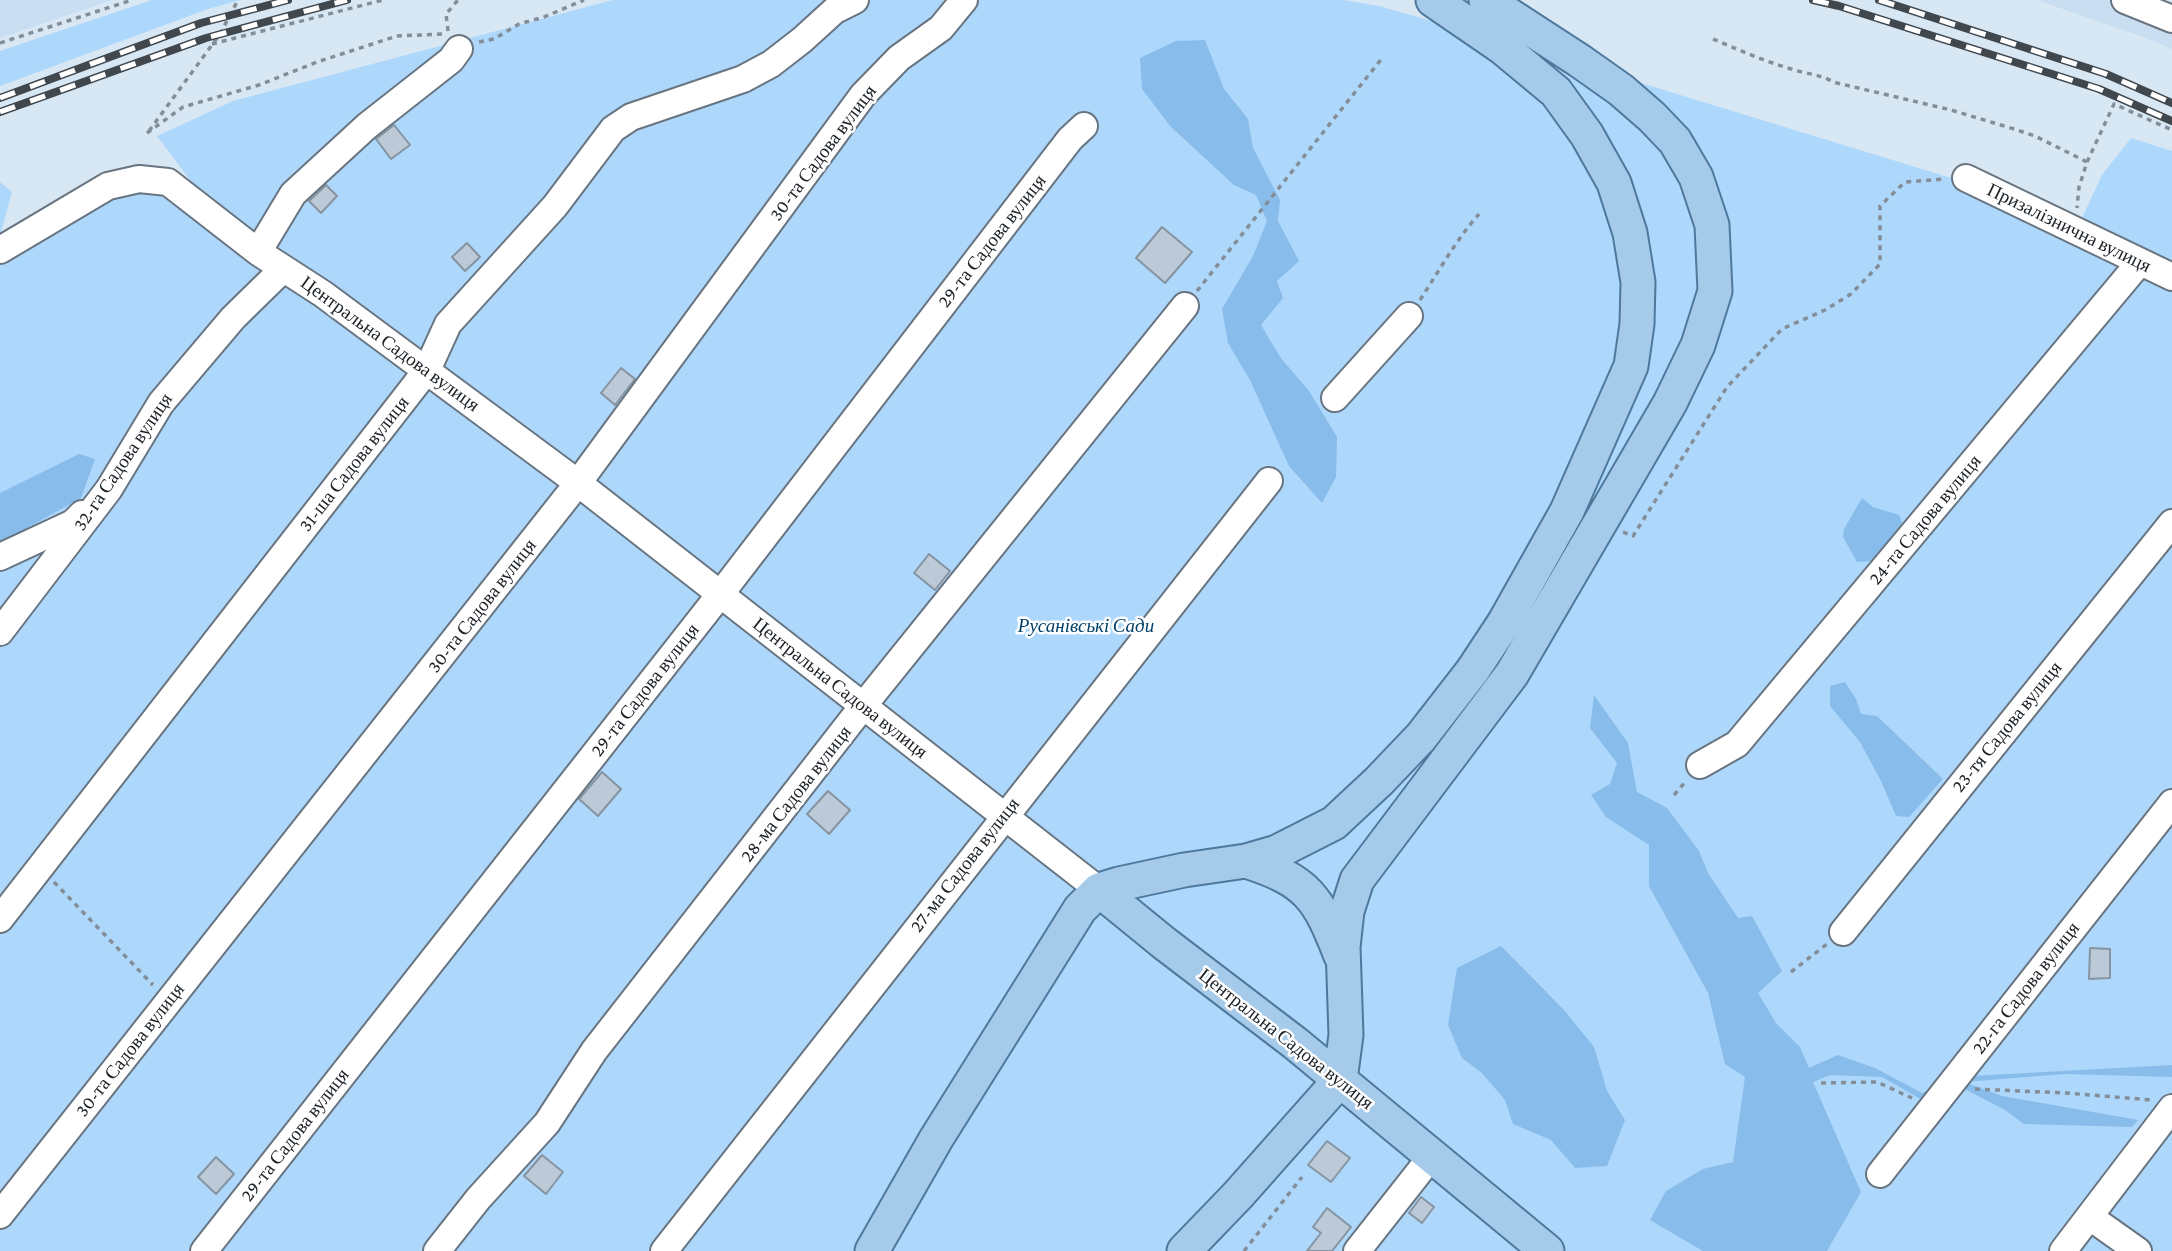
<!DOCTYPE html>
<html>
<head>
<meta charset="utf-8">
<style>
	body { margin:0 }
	canvas { display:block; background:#d8e7f4 }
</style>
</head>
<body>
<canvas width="2172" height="1251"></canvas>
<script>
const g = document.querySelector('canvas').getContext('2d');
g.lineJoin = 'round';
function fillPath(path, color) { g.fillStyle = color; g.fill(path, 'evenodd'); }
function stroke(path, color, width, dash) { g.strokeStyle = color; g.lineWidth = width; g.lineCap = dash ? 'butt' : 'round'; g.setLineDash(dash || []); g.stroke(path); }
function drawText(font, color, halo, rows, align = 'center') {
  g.font = font + ' "Crimson Pro",serif'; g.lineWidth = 5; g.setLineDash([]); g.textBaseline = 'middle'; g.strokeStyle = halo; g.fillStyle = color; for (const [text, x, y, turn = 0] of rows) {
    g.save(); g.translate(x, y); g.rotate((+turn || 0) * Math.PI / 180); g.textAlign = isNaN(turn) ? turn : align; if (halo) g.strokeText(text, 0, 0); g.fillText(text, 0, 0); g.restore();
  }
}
fillPath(new Path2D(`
	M0 0H112L0 38Z
	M2037 0H2154L2172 7V49L2146 38Z`), '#c9def1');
fillPath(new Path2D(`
	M152 0H240L208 9 0 86V51Z
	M613 0H1344L1379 6 1527 48 1974 185 2172 275V1251H0V265L110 200 158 190 171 197 190 180 157 136 233 101Z
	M2131 138 2172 151V271L2081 220 2102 175Z
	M0 182 12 192 0 236Z`), '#aed7fc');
fillPath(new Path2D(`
	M1205 40 1224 89 1248 119 1253 148 1280 200 1278 221 1299 261 1277 281 1283 298 1261 325 1280 357 1309 391 1337 437 1336 477 1322 503 1289 466 1250 380 1228 343 1222 309 1253 256 1267 221 1256 195 1234 185 1171 127 1142 89 1140 58 1176 41Z
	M79 454 95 459 81 498 0 543V493Z
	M1862 498 1873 507 1899 515 1909 539 1883 560 1857 562 1843 537 1844 529Z
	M1845 682 1856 699 1861 714 1877 716 1943 779 1909 817 1896 816 1881 781 1860 742 1830 706V686Z
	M1594 695 1628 743 1637 792 1667 808 1699 851 1708 873 1738 918 1752 916 1782 971 1758 993 1776 1023 1800 1047 1809 1068 1838 1055 1875 1068 1922 1093 1965 1072 1972 1076 2172 1065V1077L2065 1074 1964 1082 2002 1096 2138 1120 2132 1127 2024 1124 2005 1110 1955 1084 1924 1101 1882 1077 1830 1075 1813 1082 1861 1192 1827 1251H1703L1650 1220 1666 1191 1703 1169 1733 1162 1745 1077 1725 1064 1708 993 1649 886V845L1606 817 1591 795 1610 784 1617 763 1590 728Z
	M1501 946 1564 1010 1594 1047 1607 1091 1625 1120 1607 1166 1575 1168 1551 1140 1513 1124 1505 1100 1482 1073 1462 1058 1448 1025 1457 968Z`), '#88bcea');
const building = new Path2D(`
	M394 125 410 145 391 159 376 139Z
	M326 185 337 196 321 213 309 201Z
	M1162 227 1192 252 1165 283 1136 258Z
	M467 243 480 257 465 271 452 257Z
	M621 368 635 379 615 405 601 393Z
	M929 554 950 571 935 590 914 573Z
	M602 772 621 789 598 816 579 799Z
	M828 791 850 810 829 834 807 814Z
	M2090 948 2110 949V978L2089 979Z
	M1327 1141 1350 1158 1331 1182 1308 1165Z
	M542 1155 563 1172 546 1194 524 1176Z
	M216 1157 234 1174 216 1194 198 1177Z
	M1421 1197 1434 1207 1422 1223 1409 1213Z
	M1327 1208 1351 1227 1332 1251H1307L1321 1233 1313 1227Z`);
fillPath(building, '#bccad8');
stroke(building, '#8694a1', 2);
const minor = new Path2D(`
	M2125 0 2172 19
	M1966 178 2172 277
	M0 250 108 186 139 179 168 182 258 252 323 294 578 483 1099 890
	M258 252 293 194 367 126 451 60 459 49
	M1335 398 1409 316
	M0 557 73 523 82 514
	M0 632 109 489 161 403 233 318 283 269
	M1700 765 1737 744 2140 262
	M0 919 427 370 448 324 555 206 613 129 631 117 743 79 771 64 802 40 835 10 855 0
	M1843 932 2172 523
	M1880 1174 2172 803
	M0 1215 578 483 863 95 899 58 941 28 964 0
	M2090 1217 2138 1251
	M204 1251 729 583 1070 139 1084 126
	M437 1251 478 1199 547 1123 594 1051 863 706 1185 306
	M664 1251 1269 481
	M1357 1251 1431 1157
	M2063 1251 2172 1108`);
const major = new Path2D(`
	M1246 861C1308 881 1318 897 1341 956
	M1099 890 1164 943 1295 1043 1547 1251
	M872 1251 936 1139 1080 909 1099 890 1119 884 1184 870 1246 861 1277 852 1334 823 1379 781 1421 737 1473 670 1504 623 1567 511 1631 366 1637 324 1638 282 1630 233 1614 183 1587 135 1556 92 1503 48 1433 0
	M1184 1251 1238 1195 1340 1080 1346 1035 1343 947 1347 911 1357 880 1512 674 1670 403 1698 345 1715 291 1712 225 1696 177 1675 141 1652 117 1621 90 1580 61 1486 0`);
stroke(minor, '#687581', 30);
stroke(major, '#4e789c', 37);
stroke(new Path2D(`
	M448 31 446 14 458 0
	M1713 39C1739 50 1764 61 1791 69 1806 74 1820 74 1833 82L1951 110 2014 129 2035 136 2087 162 2079 187 2077 208
	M479 42 494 39 519 24 544 17 584 0
	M0 43 132 0
	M212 44 383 0
	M149 131 220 34 238 0
	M147 133 183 107 259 85 317 62 397 36 443 34
	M2087 162 2114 104 2172 130
	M1197 291 1383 57
	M1420 300C1439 271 1456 240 1479 214
	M1623 532 1633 536 1727 387 1782 329 1825 310 1851 294 1880 264V206L1905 182 1946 179
	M1674 795 1687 780
	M54 882 153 985
	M1791 972 1827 944
	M1821 1083 1877 1082 1912 1098
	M1975 1089 2066 1093 2152 1100
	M1244 1251 1302 1177`), '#848e98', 3.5, [5, 5]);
stroke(minor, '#fff', 26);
stroke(major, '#a5caea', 33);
const rail = new Path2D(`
	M1813 0 1839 6 2099 89 2172 121
	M1879 0 2106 74 2172 103
	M0 98 201 23 288 0
	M0 112 206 38 347 0`);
stroke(rail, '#40474d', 8);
stroke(rail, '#fff', 5, [16]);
drawText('19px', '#1c2126', '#fff', [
	["30-та Садова вулиця",823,153,-53],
	["Призалізнична вулиця",2069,228,26],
	["29-та Садова вулиця",992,241,-52],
	["Центральна Садова вулиця",390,344,36],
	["32-га Садова вулиця",123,462,-56],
	["31-ша Садова вулиця",354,464,-52],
	["24-та Садова вулиця",1925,520,-50],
	["30-та Садова вулиця",482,606,-52],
	["Центральна Садова вулиця",840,688,38],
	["29-та Садова вулиця",645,690,-52],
	["23-тя Садова вулиця",2007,727,-51],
	["28-ма Садова вулиця",796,794,-52],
	["27-ма Садова вулиця",965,865,-52],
	["22-га Садова вулиця",2026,988,-52],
	["Центральна Садова вулиця",1286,1039,38],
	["30-та Садова вулиця",130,1050,-52],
	["29-та Садова вулиця",295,1135,-52]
]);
drawText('italic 19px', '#00406a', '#fff', [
	["Русанівські Сади",1086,626]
]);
</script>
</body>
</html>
